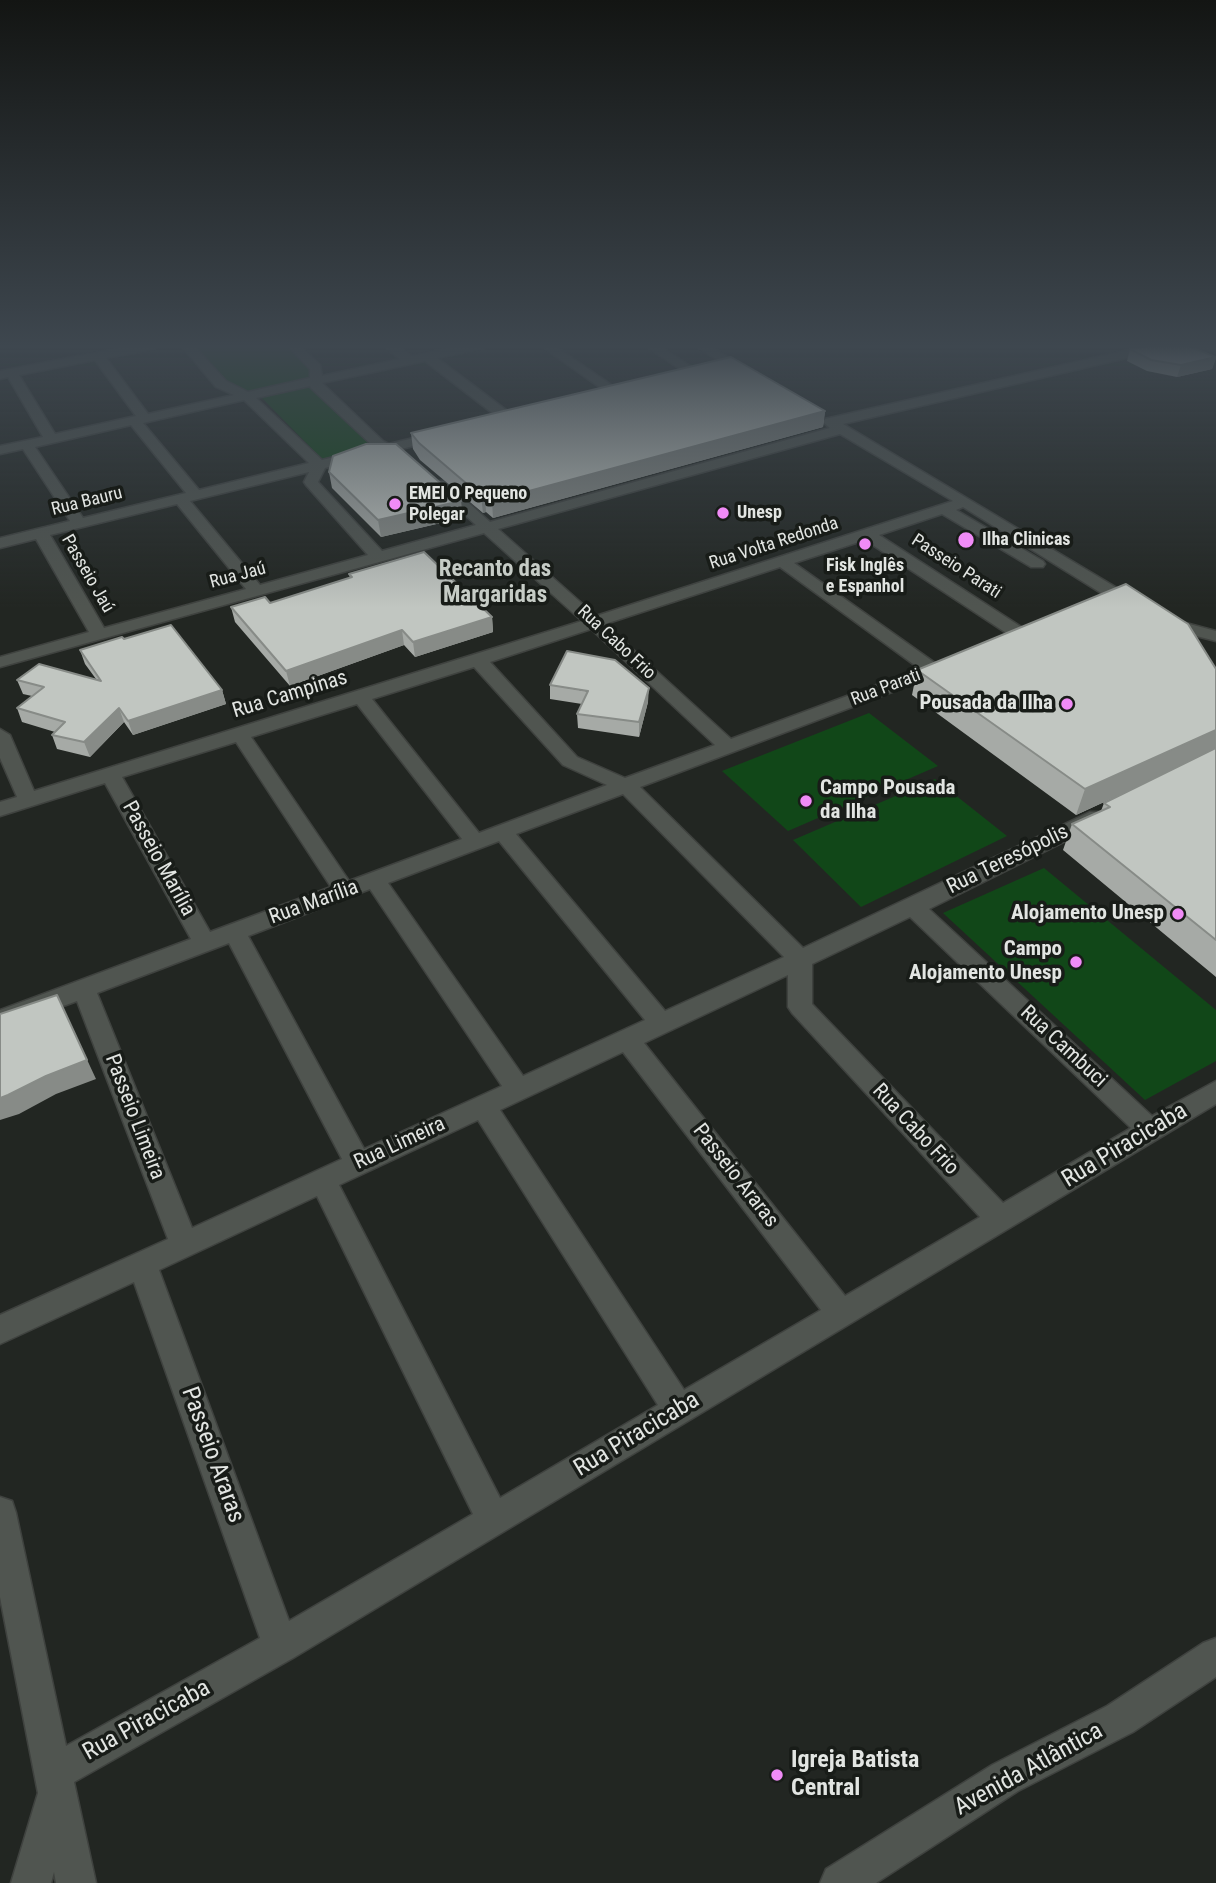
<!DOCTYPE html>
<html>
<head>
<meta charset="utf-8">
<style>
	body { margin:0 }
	canvas { display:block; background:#222622 }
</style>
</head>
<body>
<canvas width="1216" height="1883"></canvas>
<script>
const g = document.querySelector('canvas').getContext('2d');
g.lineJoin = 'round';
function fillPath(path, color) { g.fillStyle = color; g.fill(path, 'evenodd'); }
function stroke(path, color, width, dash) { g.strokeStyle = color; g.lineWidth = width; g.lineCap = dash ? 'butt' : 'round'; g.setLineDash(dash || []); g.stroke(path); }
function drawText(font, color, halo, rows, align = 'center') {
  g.font = font + ' "Roboto Condensed",sans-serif'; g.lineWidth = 7; g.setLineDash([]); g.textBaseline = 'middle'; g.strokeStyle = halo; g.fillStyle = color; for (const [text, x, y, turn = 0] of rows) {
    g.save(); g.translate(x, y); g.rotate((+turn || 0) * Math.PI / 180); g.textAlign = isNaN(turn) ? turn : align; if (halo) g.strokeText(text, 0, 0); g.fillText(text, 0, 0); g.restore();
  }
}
fillPath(new Path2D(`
	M194 345H290L315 367 310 379 250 393 227 383Z
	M310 385 376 448 323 460 260 396Z
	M869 713 938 766 788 831 722 771Z
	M935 779 1007 836 861 907 793 840Z
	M1044 868 1216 1010V1061L1145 1100 943 913Z`), '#114718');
const minor = new Path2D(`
	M137 345H160L154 349 106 358 148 414 234 395 216 387 181 345H193L226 381 248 392 310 378V369L287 345H299L320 365 322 376 400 359 383 345H396L412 356 465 345H486L484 348 437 358 514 416V422H504L425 361 322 383 383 441 389 444 442 431 449 435 447 438 401 449 400 454 387 453 325 468 318 482 382 551 476 525 434 487 432 484 434 481H444L490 522 830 428 823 422 825 419 1151 345H1171L1165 349 843 424 1142 603 1144 607 1142 611H1130L963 507 956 510 1043 561 1045 564 1043 567H1031L942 514 879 535 1029 632 1032 636 1029 640H1017L865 540 794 563 935 663 944 661 953 666 950 670 640 787 803 948 1090 812H1104L1107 817 1104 822 929 909 1152 1116 1216 1081V1104L293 1658 74 1782 96 1883H56L54 1872 51 1883H11L38 1793 0 1597V1497L12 1501 16 1513 66 1746 260 1638 134 1282 0 1344V1315L168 1239 77 1001 0 1029V1010L191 939 105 783 0 816V802L17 797 0 758V729L10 735 34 791 582 621 484 533 0 667V657L89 632 36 539 0 548V538L70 521 23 449 0 454V446L43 437 8 377 0 379V371ZM95 360 136 416 55 434 19 375ZM310 386 311 388 374 447 322 460 256 398ZM244 400 309 463 199 490 143 423ZM131 425 186 493 83 518 35 447ZM840 434 953 501 596 616 498 529ZM309 472 304 482 306 485 368 555 260 585 190 501ZM177 504 246 589 104 628 50 535ZM780 567 920 669 731 739 605 624ZM591 629 715 745 625 778 577 757 490 662ZM474 667 563 765 607 785 479 833 372 699ZM357 704 462 839 349 881 251 737ZM236 742 331 887 210 932 122 777ZM623 794 784 957 665 1011 516 834ZM499 841 645 1020 523 1076 388 883ZM370 889 502 1086 364 1149 248 936ZM910 917 1131 1128 1003 1203 812 1004V964ZM229 943 342 1159 192 1228 97 993ZM788 975V1007L792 1013 980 1217 845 1296 644 1043ZM623 1052 821 1310 684 1390 500 1110ZM478 1120 658 1405 500 1498 339 1185ZM317 1196 473 1514 289 1621 159 1270Z
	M540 345H553L623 393 622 396H612Z
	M644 345H658L702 374 696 378 692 377Z
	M694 345H708L755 374 749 378 745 377Z
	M1196 345H1216V353L1198 348Z
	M1163 617 1216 631V641L1157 626 1154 622 1157 618Z
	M1216 1638V1677L1133 1732 1018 1791 876 1883H820L826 1869 992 1765 1107 1706 1203 1643Z`);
stroke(minor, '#3f423f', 3);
fillPath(minor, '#505550');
fillPath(new Path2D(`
	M1130 349 1216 357V358L1212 369 1177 377 1147 371 1127 361Z
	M825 411 823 427 493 518 486 512 483 513 420 460 413 449 411 433Z
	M329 472 461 501 462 518 381 537 332 488Z
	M349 574 492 617 493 632 415 657 404 645 290 686 235 622 231 607 270 603 350 578Z
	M124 639 222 690 226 704 133 735 124 722 90 757 57 749 52 735 55 732 22 722 17 708 32 696 23 694 17 680 96 679 85 664 80 650Z
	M1216 669V977L1063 850 1072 824 1101 811 1104 803 1139 786 1076 815 912 695 917 670Z
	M550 685 648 702 639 737 578 728 577 714 582 704 550 699Z`), '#a6aaa6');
fillPath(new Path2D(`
	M1216 357 1212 369 1177 377 1181 365Z
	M825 411 823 427 493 518 492 501Z
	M485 495 486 512 483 513 481 496Z
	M461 501 462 518 381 537 378 520Z
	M492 617 493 632 415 657 413 642Z
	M402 630 404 645 290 686 286 671Z
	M649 688 648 702 639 737V722Z
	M222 690 226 704 133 735 128 721Z
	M119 708 124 722 90 757 84 742Z
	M1216 730V750L1076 815 1085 789Z
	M57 995 96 1079 56 1094 19 1114 0 1120V1098L46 1076Z`), '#878b87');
const building = new Path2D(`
	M1153 345H1186L1216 357 1181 365 1151 360 1130 349Z
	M731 357 825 411 492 501 485 495 481 496 419 443 411 433Z
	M366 444H396L461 501 378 520 329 472 333 456Z
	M424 552 492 617 413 642 402 630 286 671 231 607 265 597 270 603 352 577 349 574Z
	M1126 584 1188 624 1216 669V730L1085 789 917 670Z
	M171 625 222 690 128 721 119 708 84 742 52 735 65 722 17 708 44 687 17 680 39 664 101 681 80 650 122 637 124 639Z
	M567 651 615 660 649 688 639 722 577 714 588 691 550 685Z
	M1216 748V940L1072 824 1110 807 1104 803Z
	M57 995 87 1060 46 1076 8 1095 0 1098V1014Z`);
fillPath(building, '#c1c6c1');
stroke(building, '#878b87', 2);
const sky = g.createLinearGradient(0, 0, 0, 608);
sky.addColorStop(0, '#131513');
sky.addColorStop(0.57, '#3e474f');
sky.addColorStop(1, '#3e474f00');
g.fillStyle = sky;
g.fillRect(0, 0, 1216, 608);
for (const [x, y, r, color] of [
	[395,504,7,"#f08bf6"],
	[723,513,7,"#f08bf6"],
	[966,540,9,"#f08bf6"],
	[865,544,7,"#f08bf6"],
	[1067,704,7,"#f08bf6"],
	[806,801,7,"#f08bf6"],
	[1178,914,7,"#f08bf6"],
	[1076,962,7,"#f08bf6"],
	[777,1775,7,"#f08bf6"]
]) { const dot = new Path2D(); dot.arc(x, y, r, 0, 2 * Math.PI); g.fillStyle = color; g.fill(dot); stroke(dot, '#181c18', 2.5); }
drawText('bold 18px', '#e2e5e2', '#181c18', [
	["EMEI O Pequeno",409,494],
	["Polegar",409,515],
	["Unesp",737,513],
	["Ilha Clinicas",982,540],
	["Fisk Inglês",865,566,"center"],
	["e Espanhol",865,587,"center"]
], 'left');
drawText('18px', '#e2e5e2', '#181c18', [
	["Rua Bauru",87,502,-14],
	["Rua Volta Redonda",774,544,-18],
	["Passeio Parati",956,567,33],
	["Passeio Jaú",87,574,60],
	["Rua Jaú",238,576,-15],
	["Rua Cabo Frio",616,643,43],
	["Rua Parati",886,688,-21]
]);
drawText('21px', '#e2e5e2', '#181c18', [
	["Rua Campinas",290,695,-17],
	["Passeio Marília",158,859,61],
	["Rua Teresópolis",1008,860,-26],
	["Rua Marília",314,903,-20],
	["Rua Cambuci",1063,1047,43],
	["Passeio Limeira",134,1117,69],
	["Rua Cabo Frio",915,1130,47],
	["Rua Limeira",400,1144,-25],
	["Passeio Araras",735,1176,52]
]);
drawText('bold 21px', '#e2e5e2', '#181c18', [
	["Pousada da Ilha",1053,704],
	["Campo Pousada",820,789,"left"],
	["da Ilha",820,813,"left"],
	["Alojamento Unesp",1164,914],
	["Campo",1062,950],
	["Alojamento Unesp",1062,974]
], 'right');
drawText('bold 23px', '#c6ccc6', '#181c18', [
	["Recanto das",495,570],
	["Margaridas",495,596]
]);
drawText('24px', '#e2e5e2', '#181c18', [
	["Rua Piracicaba",1125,1146,-31],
	["Rua Piracicaba",637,1435,-31],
	["Passeio Araras",212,1455,70],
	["Rua Piracicaba",147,1721,-29],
	["Avenida Atlântica",1029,1770,-29]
]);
drawText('bold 24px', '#e2e5e2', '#181c18', [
	["Igreja Batista",791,1761],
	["Central",791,1789]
], 'left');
</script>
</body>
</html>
